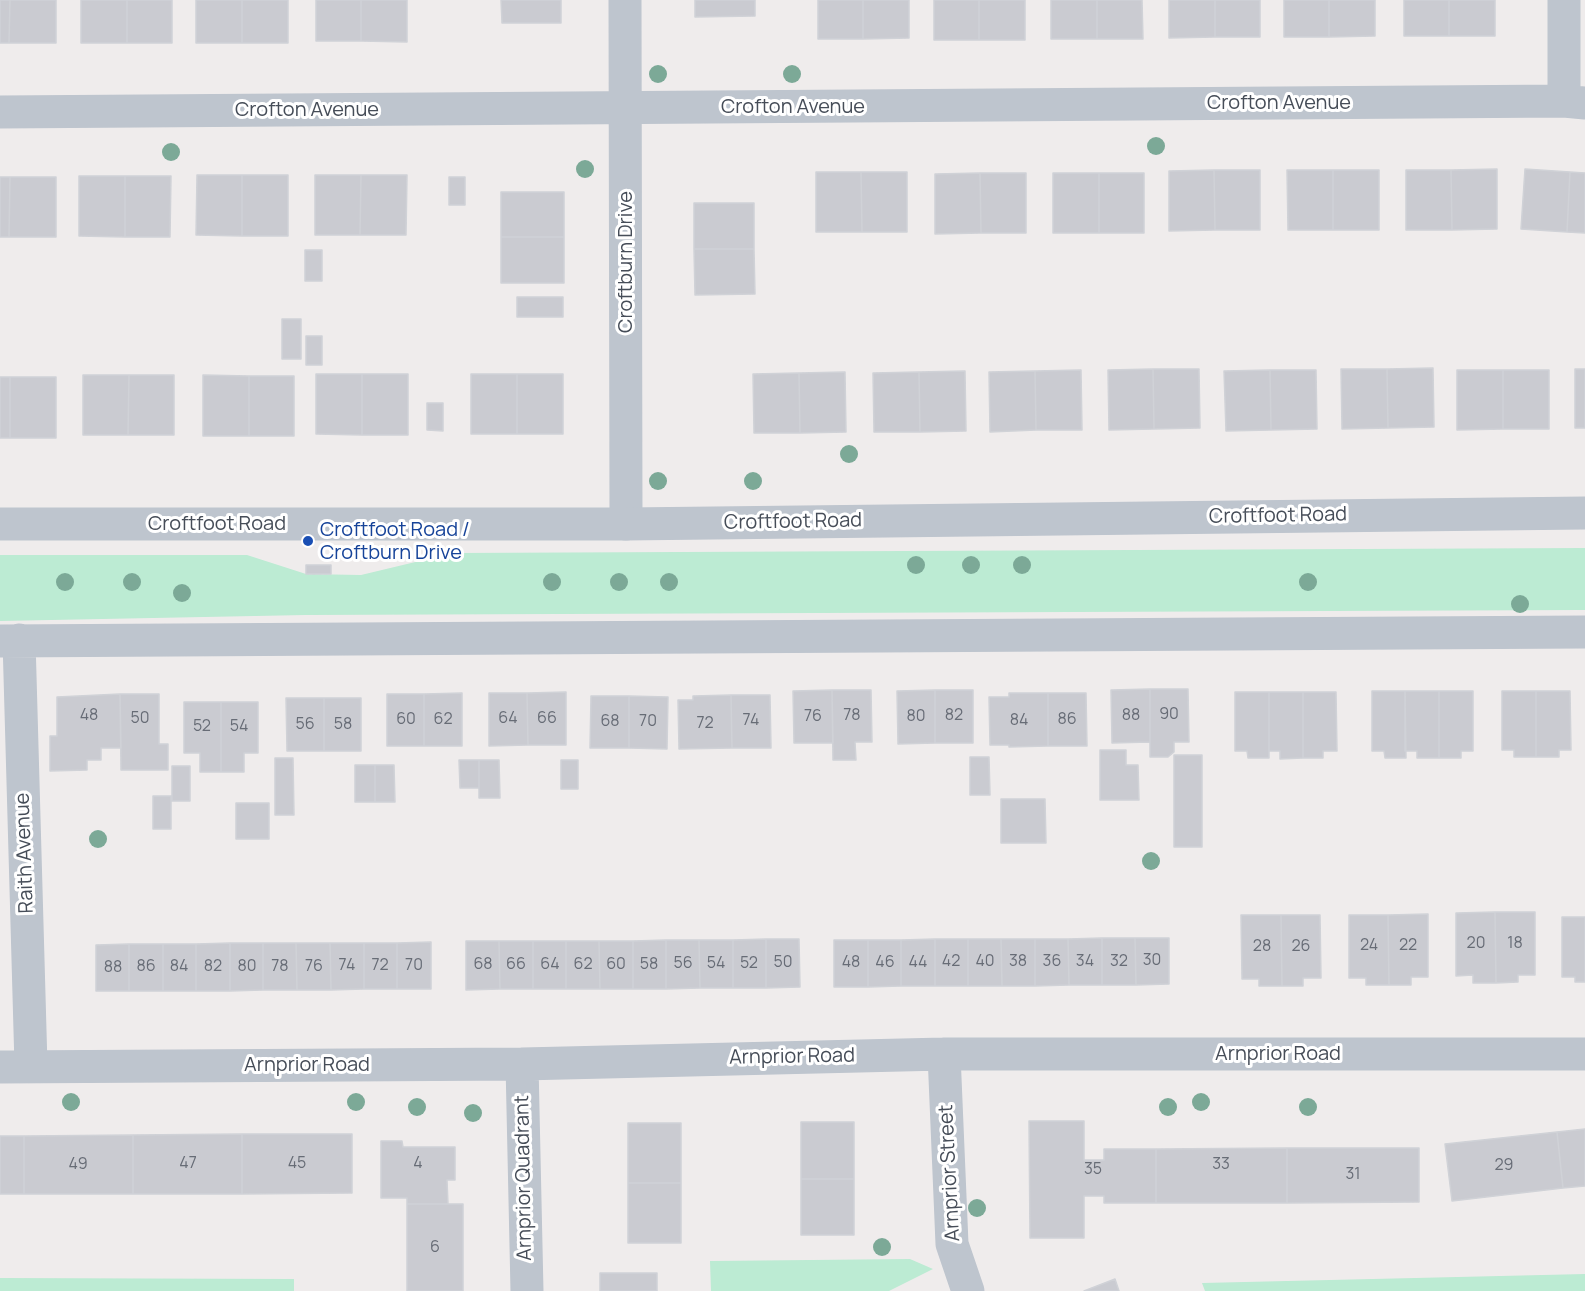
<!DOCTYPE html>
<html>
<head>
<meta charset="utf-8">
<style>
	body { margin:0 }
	canvas { display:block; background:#efecec }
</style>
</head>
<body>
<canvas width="1585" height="1291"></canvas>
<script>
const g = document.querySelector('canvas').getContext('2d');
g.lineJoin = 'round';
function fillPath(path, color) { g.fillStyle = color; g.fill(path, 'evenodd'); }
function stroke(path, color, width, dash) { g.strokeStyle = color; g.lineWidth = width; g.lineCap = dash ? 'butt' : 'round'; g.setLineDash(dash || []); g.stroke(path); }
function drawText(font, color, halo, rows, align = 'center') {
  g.font = font + ' Manrope,sans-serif'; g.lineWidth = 6; g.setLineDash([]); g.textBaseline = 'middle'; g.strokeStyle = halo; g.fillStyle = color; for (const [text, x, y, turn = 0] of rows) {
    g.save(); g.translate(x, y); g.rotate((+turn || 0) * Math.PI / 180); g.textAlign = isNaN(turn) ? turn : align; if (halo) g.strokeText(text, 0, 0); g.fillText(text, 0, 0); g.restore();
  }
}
fillPath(new Path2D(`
	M1585 548V610L306 615 0 621V555H247L306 574 361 575 453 553Z
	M910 1259 933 1269 889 1291H711L710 1261Z
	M1585 1274V1291H1205L1202 1283Z
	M0 1278 294 1279V1291H0Z`), '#bcebd3');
const building = new Path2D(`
	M0 0H10L9 43H0Z
	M10 0H56V43H9Z
	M81 0H127V43H81Z
	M127 0H172V43H127Z
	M196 0H242V43H196Z
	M242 0H288V43H242Z
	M316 0H361V41H316Z
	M361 0H407V42L361 41Z
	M501 0H561V23H502Z
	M695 0H755V16L695 17Z
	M818 0H863V39H818Z
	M863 0H909V38L863 39Z
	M934 0H979V40H934Z
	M979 0H1025V40H979Z
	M1051 0H1097V39H1051Z
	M1097 0H1142L1143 39H1097Z
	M1169 0H1215V37L1169 38Z
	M1215 0H1260V37H1215Z
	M1284 0H1329V37H1284Z
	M1329 0H1375V36L1329 37Z
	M1404 0H1449V36H1404Z
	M1449 0H1495V36H1449Z
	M1497 169V229L1452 230 1451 170Z
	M1525 169 1570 172 1567 232 1521 229Z
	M1214 170 1215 230 1169 231V171Z
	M1214 170H1260V230H1215Z
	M1287 170H1333V230H1288Z
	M1333 170H1379V230H1333Z
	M1406 170H1451L1452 230H1406Z
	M816 172H861L862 232H816Z
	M861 172H907V232H862Z
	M1570 172 1585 173V233L1567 232Z
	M980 173 981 233 935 234V174Z
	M980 173H1026V233H981Z
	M1053 173H1099V233H1053Z
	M1099 173H1144V233H1099Z
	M197 175H242V236L196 235Z
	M242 175H288V236H242Z
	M315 175H361L360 235H315Z
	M361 175H407L406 235H360Z
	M79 176H125V237L79 236Z
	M125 176H171L170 237H125Z
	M0 177H10L9 237H0Z
	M10 177H56V237H9Z
	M449 177H465V205H449Z
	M501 192H564V237H501Z
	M694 203H754V249H694Z
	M501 237H564V283H501Z
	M694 249H754L755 294 695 295Z
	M305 250H322V281H305Z
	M517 297H563V317H517Z
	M282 319H301V359H282Z
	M306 336H322V365H306Z
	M1433 368 1434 427 1388 428 1387 369Z
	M1153 369H1199L1200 428 1154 429Z
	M1153 369 1154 429 1109 430 1108 370Z
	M1341 369H1387L1388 428 1342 429Z
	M1575 369H1585V428H1575Z
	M1081 370 1082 430H1036L1035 371Z
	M1270 370H1316L1317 429 1271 430Z
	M1270 370 1271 430 1226 431 1224 371Z
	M1457 370H1503V429L1457 430Z
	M1503 370H1549V429H1503Z
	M965 371 966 431 920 432 919 372Z
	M1035 371 1036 430 990 432 989 372Z
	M845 372 846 432 800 433 799 373Z
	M919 372 920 432H874L873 373Z
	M799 373 800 433H754L753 374Z
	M316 374H362V435L316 434Z
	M362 374H408V435H362Z
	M471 374H517V434H471Z
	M517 374H563V434H517Z
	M83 375H129L128 435H83Z
	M129 375H174V435H128Z
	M203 375 249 376V436H203Z
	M249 376H294V436H249Z
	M0 377H10V438H0Z
	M10 377H56V438H10Z
	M427 403H443V431L427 430Z
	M306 565H331V574H306Z
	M1150 689H1188L1189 742H1174V752L1168 757H1150Z
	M1150 689V742L1112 743 1111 690Z
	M832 690H871L872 742H855L856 760H833Z
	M832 690 833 743H794L793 691Z
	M935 690H973V743H935Z
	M935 690V743L898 744 897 691Z
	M1372 691H1405L1406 758H1385L1384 751H1372Z
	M1405 691H1439V758H1417V751H1405Z
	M1439 691H1473V751H1461V758H1439Z
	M1502 691H1536V757H1514V750H1502Z
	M1536 691H1570L1571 750H1559V757H1536Z
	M566 692V745H528L527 693Z
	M1235 692H1269V758H1248L1247 751H1235Z
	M1269 692H1303V758L1280 759V751H1269Z
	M1303 692H1336L1337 751H1323V758H1303Z
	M462 693V746H424V694Z
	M489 693H527L528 745 489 746Z
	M1009 693H1048V746L1009 747V745H990L989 697H1009Z
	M1048 693H1086L1087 746H1048Z
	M120 694 121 748H101V760H87V770L50 771V736H57V697Z
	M120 694H159V744H168V770H121Z
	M387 694H424V746H387Z
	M731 695H770L771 748H732Z
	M731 695 732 748 679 749 678 700H693V696Z
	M591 696H629V748H590Z
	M629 696 668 697 667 749 629 748Z
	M286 698H324V751H287Z
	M324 698H361V751H324Z
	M184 702H221V772H200V753H184Z
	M221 702H258V753H244V772H221Z
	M1100 750H1126V765H1138L1139 800H1100Z
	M1174 755H1202V847H1174Z
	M970 757H989L990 795H970Z
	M275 758H293L294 815H275Z
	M459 760H479V788H460Z
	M479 760H499L500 798H479Z
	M561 760H578V789H561Z
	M355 765H375V802H355Z
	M375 765H394L395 802H375Z
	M172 766H190V801H172Z
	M153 796H171V829H153Z
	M1001 799H1045L1046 843H1001Z
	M236 803H269V839H236Z
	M1495 912 1496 983H1473V975L1456 976V913Z
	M1495 912H1535V975H1518V982L1496 983Z
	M1428 914V977H1411V985H1389L1388 915Z
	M1241 915H1281L1282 986H1259V979H1242Z
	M1281 915H1320L1321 978H1303V986H1282Z
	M1349 915H1388L1389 985H1366V978H1349Z
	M1562 917H1585V982H1575V977H1562Z
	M1102 938H1135L1136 985H1102Z
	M1102 938V985H1069L1068 939Z
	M1135 938H1169V984L1136 985Z
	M766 939H799L800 987 766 988Z
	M766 939V988H733V940Z
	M935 939H968V986H935Z
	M935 939V986H901V940Z
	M968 939H1001L1002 986H968Z
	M1001 939H1035V986H1002Z
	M1035 939H1068L1069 985 1035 986Z
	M666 940H699L700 988 666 989Z
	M666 940V989H633V941Z
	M699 940H733V988H700Z
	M834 940H868V987H834Z
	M868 940H901V986L868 987Z
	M466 941H499L500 989 466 990Z
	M499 941H533V989H500Z
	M533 941H566V989H533Z
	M566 941H599L600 989H566Z
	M599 941H633V989H600Z
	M431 942V989H397V943Z
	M230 943H263V990L230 991Z
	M230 943V991H196V944Z
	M263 943H296L297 990H263Z
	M296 943H330L331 990H297Z
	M330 943H364V989L331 990Z
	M364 943H397V989H364Z
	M129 944H163V991H129Z
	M129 944V991H96V945Z
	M163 944H196V991H163Z
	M1029 1121H1084V1160H1104V1149H1156V1203H1104V1196H1084V1238H1030Z
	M801 1122H854V1179H801Z
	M628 1123H681V1183H628Z
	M1585 1129V1186L1563 1188 1557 1132Z
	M1557 1132 1563 1188 1452 1201 1445 1144Z
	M242 1134V1194H133V1135Z
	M242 1134H352V1193L242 1194Z
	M133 1135V1194H24V1136Z
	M0 1136H24V1194H0Z
	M381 1141H402L403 1147H455V1180H447L448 1204H407V1198H381Z
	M1287 1148V1203H1156V1149Z
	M1287 1148H1419V1202L1287 1203Z
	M801 1179H854V1235H801Z
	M628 1183H681V1243H628Z
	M407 1204H463V1291H407Z
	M600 1273H657V1291H600Z
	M1115 1279 1119 1291H1084Z`);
fillPath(building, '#cacbd1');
stroke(building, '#d0d2d7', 1.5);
stroke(new Path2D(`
	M625 0 626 524
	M1564 0V101
	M0 112 1564 101 1585 103
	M19 640 31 1066
	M0 641 1585 632
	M944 1054 952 1244 968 1291
	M522 1064 527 1291
	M0 1067 522 1064 944 1054H1585`), '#bec5ce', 33);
stroke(new Path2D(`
	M0 524H626L1585 513`), '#bec5ce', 33);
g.fillStyle = '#7ca997';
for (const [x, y] of [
	[658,74],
	[792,74],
	[1156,146],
	[171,152],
	[585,169],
	[849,454],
	[658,481],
	[753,481],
	[916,565],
	[971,565],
	[1022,565],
	[65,582],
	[132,582],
	[552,582],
	[619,582],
	[669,582],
	[1308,582],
	[182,593],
	[1520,604],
	[98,839],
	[1151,861],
	[71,1102],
	[356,1102],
	[1201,1102],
	[417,1107],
	[1168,1107],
	[1308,1107],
	[473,1113],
	[977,1208],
	[882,1247]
]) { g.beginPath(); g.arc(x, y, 9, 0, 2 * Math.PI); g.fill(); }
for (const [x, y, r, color] of [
	[308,541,6,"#1a4fb4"]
]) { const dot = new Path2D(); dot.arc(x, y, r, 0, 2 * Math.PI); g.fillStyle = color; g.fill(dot); stroke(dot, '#fff', 2); }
drawText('16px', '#676c76', null, [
	["90",1169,715],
	["48",89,716],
	["78",852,716],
	["82",954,716],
	["88",1131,716],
	["76",813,717],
	["80",916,717],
	["50",140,719],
	["64",508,719],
	["66",547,719],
	["60",406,720],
	["62",443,720],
	["86",1067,720],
	["74",751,721],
	["84",1019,721],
	["68",610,722],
	["70",648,722],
	["72",705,724],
	["56",305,725],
	["58",343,725],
	["52",202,727],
	["54",239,727],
	["20",1476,944],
	["18",1515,944],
	["24",1369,946],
	["22",1408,946],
	["28",1262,947],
	["26",1301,947],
	["30",1152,961],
	["42",951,962],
	["40",985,962],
	["38",1018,962],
	["36",1052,962],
	["34",1085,962],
	["32",1119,962],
	["50",783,963],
	["48",851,963],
	["46",885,963],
	["44",918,963],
	["56",683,964],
	["54",716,964],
	["52",749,964],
	["68",483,965],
	["66",516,965],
	["64",550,965],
	["62",583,965],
	["60",616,965],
	["58",649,965],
	["74",347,966],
	["72",380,966],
	["70",414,966],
	["86",146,967],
	["84",179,967],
	["82",213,967],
	["80",247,967],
	["78",280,967],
	["76",314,967],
	["88",113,968],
	["47",188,1164],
	["45",297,1164],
	["4",418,1164],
	["49",78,1165],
	["33",1221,1165],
	["29",1504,1166],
	["35",1093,1170],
	["31",1353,1175],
	["6",435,1248]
]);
drawText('20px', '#464d58', '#fff', [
	["Crofton Avenue",1279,103],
	["Crofton Avenue",793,107],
	["Crofton Avenue",307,110],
	["Croftburn Drive",626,262,-90],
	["Croftfoot Road",1278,516,-1],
	["Croftfoot Road",793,522,-1],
	["Croftfoot Road",217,524],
	["Raith Avenue",25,853,-92],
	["Arnprior Road",1278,1054],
	["Arnprior Road",792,1057,-1],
	["Arnprior Road",307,1065],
	["Arnprior Street",950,1173,-93],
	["Arnprior Quadrant",524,1178,-91]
]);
drawText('20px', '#164399', '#fff', [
	["Croftfoot Road /",320,530],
	["Croftburn Drive",320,553]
], 'left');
</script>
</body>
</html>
